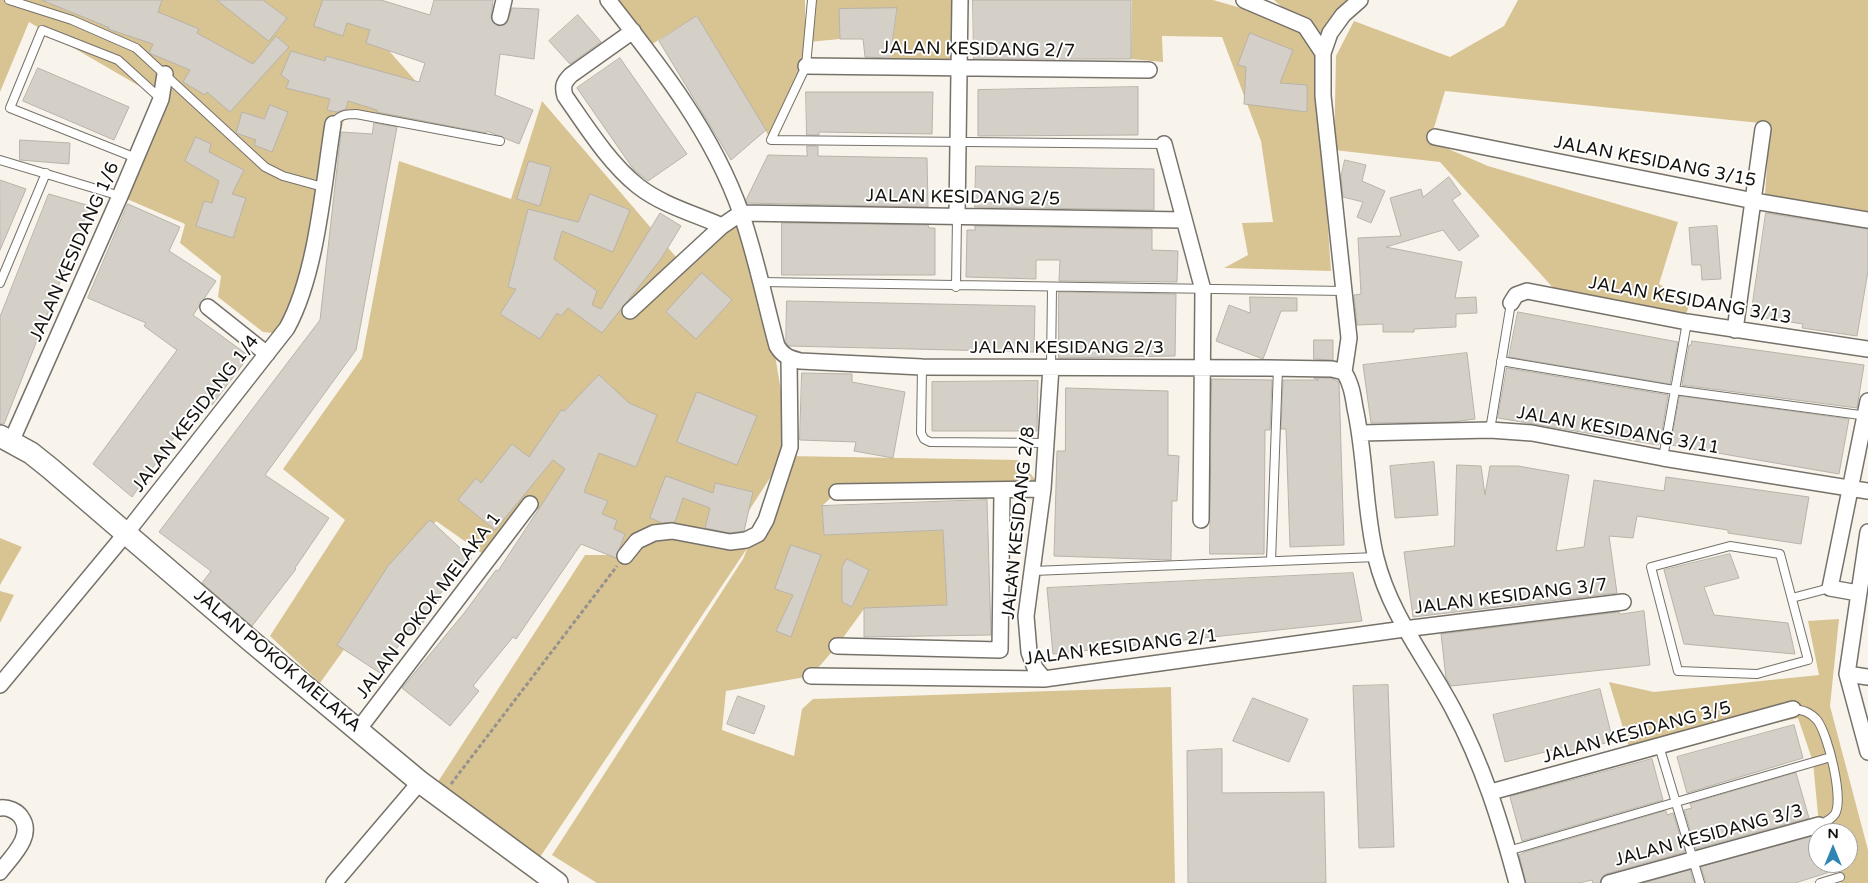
<!DOCTYPE html>
<html>
<head>
<meta charset="utf-8">
<style>
	body { margin:0 }
	#map { position:relative; width:1868px; height:883px; overflow:hidden; background:#f9f4eb; font-family:"Varela Round",sans-serif }
	canvas { display:block }
	.north { position:absolute; left:1808px; top:823px; width:50px; height:50px; box-sizing:border-box; background:#fff; border:1px solid #a1a09f; border-radius:50%; rotate:0deg; font-size:14px; font-weight:700; line-height:20px; text-align:center; color:#14120f }
	.north::after { content:''; display:block; margin:auto; width:18px; height:22px; background:#2f86b5; clip-path:polygon(50% 0,100% 100%,50% 72%,0 100%) }
</style>
</head>
<body>
<div id="map">
<canvas width="1868" height="883"></canvas>
<div class="north">N</div>
</div>
<script>
const g = document.querySelector('canvas').getContext('2d');
g.lineJoin = 'round';
function fillPath(path, color) { g.fillStyle = color; g.fill(path, 'evenodd'); }
function stroke(path, color, width, dash) { g.strokeStyle = color; g.lineWidth = width; g.lineCap = dash ? 'butt' : 'round'; g.setLineDash(dash || []); g.stroke(path); }
function drawText(font, color, halo, rows, align = 'center') {
  g.font = font + ' "Varela Round",sans-serif'; g.lineWidth = 4; g.setLineDash([]); g.textBaseline = 'middle'; g.strokeStyle = halo; g.fillStyle = color; for (const [text, x, y, turn = 0] of rows) {
    g.save(); g.translate(x, y); g.rotate((+turn || 0) * Math.PI / 180); g.textAlign = isNaN(turn) ? turn : align; if (halo) g.strokeText(text, 0, 0); g.fillText(text, 0, 0); g.restore();
  }
}
fillPath(new Path2D(`
	M0 0H349L348 4 455 126 454 132 346 114 323 187 308 278 283 334 263 332 218 297 221 276 180 243 185 224 120 196 160 98 29 22 0 92Z
	M616 0H805L806 66 771 140 697 16 649 46Z
	M812 0H960L959 68 890 62 897 9 840 39 808 42Z
	M1132 0H1213L1304 26 1274 0H1360L1315 43 1331 271 1224 268 1248 255 1242 223 1273 222 1261 141 1222 37 1162 36 1163 62 1131 59Z
	M1518 0H1868V215L1765 194 1770 124 1445 91 1430 141 1488 166 1678 222 1659 284 1691 301 1684 319 1555 290 1440 162 1334 150 1336 56 1354 21 1450 57 1504 26Z
	M542 101 682 264 741 213 769 318 790 447 730 540 749 544 787 456 1019 460 1043 489 837 492 822 506 824 535 943 530 947 605 864 609 837 646 811 676 726 691 722 730 794 756 802 709 813 699 1171 687 1175 883H597L552 855 743 559 748 547 534 866 432 791 585 555H624L530 505 483 554 436 521 320 683 270 636 345 520 283 469 362 358 399 161 511 199Z
	M0 538 22 547 0 585Z
	M0 591 14 595 0 623Z
	M1839 619 1830 706 1868 850V883H1841L1834 863H1848V833H1822L1819 825 1813 762 1798 718 1631 754 1609 682 1654 692 1819 675 1808 621Z`), '#d8c393');
const building = new Path2D(`
	M42 0H162L158 12 199 29 197 33 253 64 276 36 289 47 230 112 207 92 205 95 183 82 190 70 149 53 153 44 108 29 109 28Z
	M217 0H263L287 18 269 41Z
	M323 0H381L430 15 434 0H493L491 19 498 26 507 23 512 8 539 9 534 59 500 54 495 95 533 110 519 144 487 131 486 133 377 112V110L348 101 346 109 337 112 327 110 330 99 286 88 289 81 281 75 291 51 325 61 326 56 419 82 425 63 366 43 370 30 347 23 343 36 314 26Z
	M973 0H1131V59H974Z
	M897 8 890 58 865 57 863 39H840L839 9Z
	M578 15 601 42 570 64 549 41Z
	M697 16 766 130 731 160 659 41Z
	M1250 33 1293 50 1280 83 1307 85V112L1244 104 1246 67 1238 65Z
	M620 58 687 154 648 181 634 170 577 88Z
	M38 68 129 107 114 140 23 101Z
	M1138 87V135L978 136V90Z
	M806 92H933L932 134 819 132V135H807Z
	M270 105 288 112 272 152 254 145 256 140 236 133 242 112 264 119Z
	M374 123 397 127 356 350 265 475 329 518 295 568 296 569 252 626 202 583 211 571 159 532 320 320 341 132 372 134Z
	M196 137 211 144 209 152 244 170 232 194 246 198 233 238 196 226 204 201 212 203 219 181 185 161Z
	M20 140 70 143 69 164 20 160Z
	M807 146H818V156L927 158 928 207 747 203 746 200 768 155 807 156Z
	M1345 160 1366 165 1362 181 1385 191 1371 223 1357 217 1363 202 1343 197 1341 177Z
	M529 161 551 167 540 206 517 199Z
	M976 166 1154 169V210L975 207Z
	M1449 177 1461 194 1452 200 1479 236 1459 251 1443 230 1386 247 1462 262 1455 298 1476 297 1477 313 1456 314V327L1414 329V332H1383V324L1357 325 1354 295 1361 294 1358 238 1401 236 1390 198 1421 189 1423 197Z
	M0 180 26 189 0 250Z
	M49 194 90 206 4 424H0V317Z
	M590 194 630 210 613 252 562 231 554 259 597 291 592 305 601 309 660 213 681 226 661 259 602 333 568 308 561 316 557 313 540 339 500 314 516 289 508 287 528 209 578 222Z
	M128 204 180 227 169 251 216 281 193 315 249 356 212 405 202 398 132 497 93 464 177 350 144 326 146 323 88 298Z
	M1766 213 1868 229V271L1857 336 1802 328 1803 324 1751 316Z
	M782 223 928 225 929 228H935V275H782Z
	M975 226 1152 229V250L1178 251 1177 282 1059 281 1060 260H1036V279L966 277 967 230H975Z
	M1717 226 1721 279 1702 280 1701 265H1692L1689 228Z
	M702 273 732 300 696 339 666 312Z
	M1059 292 1176 294 1175 356 1059 358Z
	M1250 297 1297 298V311H1281L1263 359 1216 341 1229 305 1250 313Z
	M787 301 1035 306 1034 352 789 346 786 343Z
	M1518 312 1678 342 1670 384 1509 357Z
	M1314 340H1333V360L1314 359Z
	M1692 341 1864 365 1857 408 1682 385 1689 345H1691Z
	M1467 353 1475 419 1452 422 1371 423 1363 365Z
	M1507 368 1668 395 1660 443 1658 445 1498 418Z
	M802 373 852 374V382L905 392 893 458 854 451 856 442 800 440Z
	M599 375 629 403 657 415 636 467 599 453 584 492 608 501 602 514 617 520 614 529 625 534 616 558 581 544 516 639 513 637 473 686 479 691 450 726 402 688 465 612 496 570 498 571 565 469 553 460 495 530 458 500 476 478 481 483 512 444 529 457 561 410 564 411Z
	M1314 378H1331L1339 382 1344 545 1290 547 1286 429H1281L1283 380H1318Z
	M1212 379 1272 380 1270 430H1265L1264 554H1210Z
	M1038 381 1037 431H932V382Z
	M1066 388 1168 391V455L1179 456 1177 501H1172L1171 560 1054 556 1057 451H1065Z
	M697 392 757 416 737 465 677 442Z
	M1680 396 1849 419 1839 474 1671 445Z
	M1434 462 1438 515 1395 518 1390 466Z
	M1457 465 1481 466 1485 495 1490 466H1518L1569 475 1556 551 1584 547 1594 480 1664 491 1666 477 1809 497 1801 544 1728 533V530L1637 516 1633 538 1609 536 1617 593 1413 617 1404 552 1454 546Z
	M666 476 713 493 715 483 753 492 744 531 730 533 705 528 710 508 683 498 675 522 662 523 650 518Z
	M987 500 991 635 864 637V608L947 605 943 530 824 535 822 506Z
	M430 520 472 559 437 597 439 599 416 633 410 629 380 673 337 645 388 566Z
	M791 545 821 555 791 637 776 631 793 595 775 589Z
	M1730 554 1739 578 1704 587 1714 615 1788 623 1795 654 1684 644 1664 570Z
	M847 559 869 570 852 607 842 602V567Z
	M1353 573 1362 621 1053 654 1047 588Z
	M1644 611 1650 665 1451 686 1446 678 1441 634 1619 612 1620 614Z
	M1388 685 1394 847 1359 848 1353 686Z
	M1600 689 1613 741 1567 753 1565 747 1505 762 1493 715Z
	M738 696 765 706 754 734 727 724Z
	M1253 698 1308 719 1289 762 1233 741Z
	M1794 725 1803 758 1687 793 1677 757Z
	M1222 749V793L1324 792 1326 883H1188L1187 751Z
	M1652 759 1663 800 1522 841 1510 797Z
	M1796 773 1809 818 1696 849 1684 810 1692 808 1690 804Z
	M1666 811 1667 815 1673 813 1685 852 1606 874 1602 877 1600 883H1593L1592 880 1579 883H1526L1519 855 1525 852Z
	M1818 835V863H1849V866L1795 883H1706L1701 867Z
	M1690 870 1694 883H1644Z`);
fillPath(building, '#d5d0c7');
stroke(building, '#b8b3aa', 1);
const lane = new Path2D(`
	M9 0 72 20 136 48 265 167 283 176 323 187
	M812 0 806 66 771 140 1164 144
	M333 124C339 115 345 114 356 114L500 141
	M136 158 10 108 42 30 118 60 161 99
	M0 160 120 196
	M760 282 1345 291
	M0 283 46 173
	M956 287 957 217
	M1501 361 1674 390 1868 416
	M922 367 921 433 924 439 930 442 1047 443
	M1051 367 1052 288
	M1490 430 1511 303
	M1663 458 1687 322
	M1730 546 1780 554 1808 660 1757 674 1678 671 1651 567Z
	M1271 561 1278 368
	M1033 571 1376 557
	M1792 598 1830 588
	M1793 709C1803 710 1810 712 1817 720 1828 734 1844 799 1835 814 1831 820 1825 822 1819 825
	M1659 746 1700 883
	M1508 851 1831 757
	M1820 883 1840 877`);
const street = new Path2D(`
	M608 0C660 66 713 133 741 213 756 256 765 302 777 346 783 356 789 358 800 361L922 367 1268 368 1332 369 1344 372
	M1244 0 1305 26 1323 53
	M1360 0 1343 15 1330 33 1323 53V96L1349 338 1344 372C1351 383 1353 395 1355 408 1366 457 1364 509 1376 558 1390 615 1426 658 1453 709 1483 765 1501 823 1517 883
	M500 17 504 0
	M633 31 571 75C564 82 562 86 565 96 586 126 609 163 638 186 662 205 695 214 722 226
	M806 66 1149 70
	M1435 137 1754 201 1868 220
	M1164 144 1203 290 1201 520
	M957 217 960 0
	M1511 303 1516 295 1527 291 1687 322 1868 349
	M208 307 267 354
	M630 311 722 226 741 213 1184 220
	M1735 330 1763 129
	M1361 433 1490 430 1532 433 1663 458 1868 491
	M11 442 120 196 161 99 165 74
	M837 492 1043 489
	M1868 532 1847 674 1868 752
	M625 556 637 541 654 533 672 531 730 542 746 540 758 534 766 520 790 447 789 358
	M1858 593 1830 588 1868 401
	M837 646 1000 650 1002 492
	M1847 674 1868 677
	M811 676 1044 679 1404 629 1623 602
	M1044 679 1035 668 1029 652 1026 616 1043 489 1051 367
	M0 685 127 532 287 328C317 273 323 187 333 124
	M358 730 530 504
	M1491 792 1793 709
	M0 808C8 807 17 811 21 817 35 836 11 857 0 872
	M334 883 420 782
	M1609 883 1819 825`);
const secondary = new Path2D(`
	M0 436 31 453 51 469 251 641 420 782 557 883`);
stroke(lane, '#76726a', 10);
stroke(street, '#76726a', 18);
stroke(secondary, '#76726a', 24);
stroke(new Path2D(`
	M451 784 617 566`), '#96928c', 3, [4, 2.5]);
stroke(lane, '#fff', 8);
stroke(street, '#fff', 15);
stroke(secondary, '#fff', 21);
drawText('18px', '#14120f', '#fff', [
	["JALAN KESIDANG 2/7",978,50,1],
	["JALAN KESIDANG 3/15",1655,162,11],
	["JALAN KESIDANG 2/5",963,198,1],
	["JALAN KESIDANG 1/6",75,252,-66],
	["JALAN KESIDANG 3/13",1690,301,10],
	["JALAN KESIDANG 2/3",1067,348],
	["JALAN KESIDANG 1/4",196,414,-52],
	["JALAN KESIDANG 3/11",1618,431,10],
	["JALAN KESIDANG 2/8",1019,523,-84],
	["JALAN KESIDANG 3/7",1511,597,-7],
	["JALAN POKOK MELAKA 1",429,606,-53],
	["JALAN KESIDANG 2/1",1121,648,-7],
	["JALAN POKOK MELAKA",277,661,40],
	["JALAN KESIDANG 3/5",1637,733,-15],
	["JALAN KESIDANG 3/3",1709,836,-15]
]);
</script>
</body>
</html>
